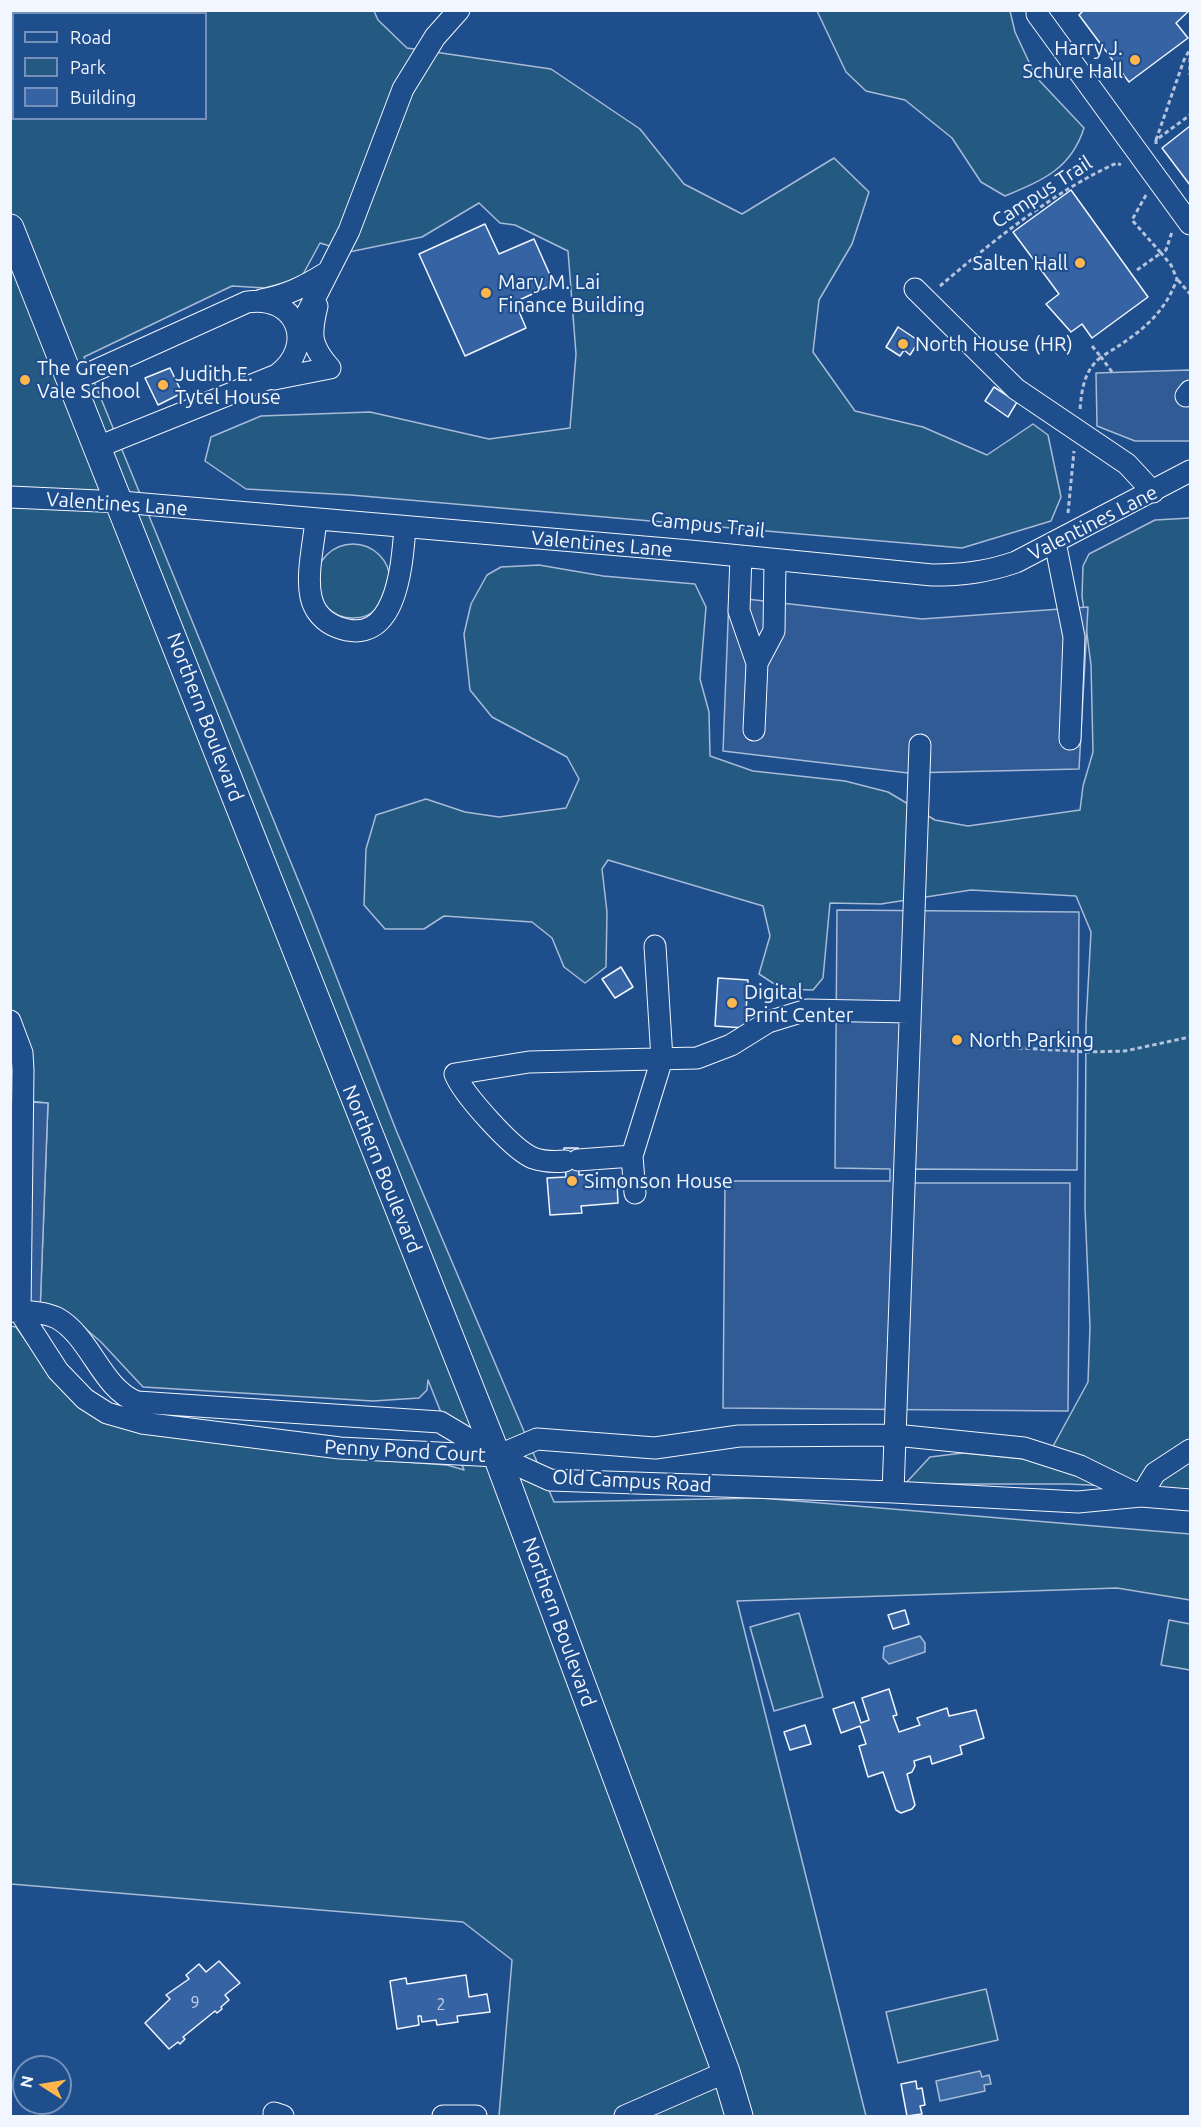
<!DOCTYPE html>
<html>
<head>
<meta charset="utf-8">
<style>
	body { margin:0 }
	#map { position:relative; width:1201px; height:2127px; overflow:hidden; background:#1f4e8c; font-family:Ubuntu,sans-serif }
	canvas { display:block }
	.frame { position:absolute; inset:0; border:12px solid #f2f6ff; pointer-events:none }
	.legend { position:absolute; left:12px; top:12px; width:195px; height:108px; box-sizing:border-box; background:#1f4e8c; border:2px solid #7391ba; margin:0; padding:8px 10px; list-style:none; font-size:18px; color:#f2f6ff }
	.legend li { display:flex; align-items:center; gap:12px; height:30px }
	.legend b { width:30px; border:2px solid #7391ba }
	.north { position:absolute; left:12px; top:2055px; width:60px; height:60px; box-sizing:border-box; background:#1f4e8c; border:2px solid #7391ba; border-radius:50%; rotate:282deg; font-size:16px; font-weight:700; line-height:24px; text-align:center; color:#f2f6ff }
	.north::after { content:''; display:block; margin:auto; width:21px; height:27px; background:#ffb74d; clip-path:polygon(50% 0,100% 100%,50% 72%,0 100%) }
</style>
</head>
<body>
<div id="map">
<canvas width="1201" height="2127"></canvas>
<div class="frame"></div>
<ul class="legend">
<li><b style="height:8px;background:#1f4e8c"></b>Road</li>
<li><b style="height:16px;background:#245a82"></b>Park</li>
<li><b style="height:16px;background:#3563a3"></b>Building</li>
</ul>
<div class="north">N</div>
</div>
<script>
const g = document.querySelector('canvas').getContext('2d');
g.lineJoin = 'round';
function fillPath(path, color) { g.fillStyle = color; g.fill(path, 'evenodd'); }
function stroke(path, color, width, dash) { g.strokeStyle = color; g.lineWidth = width; g.lineCap = dash ? 'butt' : 'round'; g.setLineDash(dash || []); g.stroke(path); }
function drawText(font, color, halo, rows, align = 'center') {
  g.font = font + ' Ubuntu,sans-serif'; g.lineWidth = 4.5; g.setLineDash([]); g.textBaseline = 'middle'; g.strokeStyle = halo; g.fillStyle = color; for (const [text, x, y, turn = 0] of rows) {
    g.save(); g.translate(x, y); g.rotate((+turn || 0) * Math.PI / 180); g.textAlign = isNaN(turn) ? turn : align; if (halo) g.strokeText(text, 0, 0); g.fillText(text, 0, 0); g.restore();
  }
}
const green = new Path2D(`
	M64 10 374 11 378 20 407 48 551 69 640 129 684 184 742 214 834 158 869 192 852 244 819 300 813 352 855 411 923 427 987 455 1033 424 1048 435 1061 497 1051 521 962 548 351 495 246 489 205 461 211 437 261 416 370 412 489 439 570 428 576 354 568 251 515 225 500 223 479 203 422 237 349 252 320 243 301 278 265 288 232 286 84 357 312 914 396 1130 554 1502 761 1498 1190 1534V1600L1117 1588 737 1601 866 2116H499L512 1960 463 1922 11 1884 10 1326 16 1327 52 1377 102 1422 377 1460 447 1465 464 1470 428 1380 427 1390 419 1398 373 1401 143 1387 101 1342 74 1319 40 1308 48 1103 28 1101 10 1012 11 59 13 56 14 118H206V14L61 13Z
	M817 11H1010L1015 32 1036 77 1084 128C1071 169 1043 180 1005 196L981 182 952 138 905 100 866 91 846 72Z
	M1190 518V1490L1068 1484H905L930 1457 963 1453 1045 1461 1088 1382 1090 1327 1085 1208 1086 1024 1091 932 1076 896 971 890 881 904 830 903 823 978 813 990 782 989 759 974 770 936 763 906 608 860 602 869 607 912 606 967 585 983 564 967 552 938 532 922 444 916 424 929H385L364 905 366 849 376 815 426 799 465 812 499 817 566 808 579 779 567 757 492 717 470 690 464 634 471 604 487 575 501 567 539 565 603 576 695 584 706 607 700 679 709 712 710 756 753 771 845 781 888 792 935 820 968 826 1080 810 1083 786 1093 752 1091 665 1082 596 1083 566 1089 554 1155 520Z
	M316 581a37 37 0 1 1 74 0a37 37 0 1 1-74 0Z
	M799 1613 823 1697 774 1711 750 1627Z
	M1169 1620 1190 1624V1670L1161 1665Z
	M986 1989 998 2040 898 2063 886 2012Z`);
fillPath(green, '#245a82');
stroke(green, '#a8bbd7', 1.5);
const parking = new Path2D(`
	M1190 370V441H1135L1097 426 1096 373Z
	M729 597 922 619 1088 607 1079 769 908 773 723 751Z
	M837 910 1079 912 1077 1170 911 1169V1183H1070L1068 1411 723 1408 725 1181H890V1169L835 1168Z
	M10 1101 48 1103 40 1313 11 1311Z`);
fillPath(parking, '#305b95');
stroke(parking, '#a8bbd7', 1.5);
const water = new Path2D(`
	M920 1636 925 1643V1652L889 1664 883 1658 884 1647Z
	M980 2071 982 2077 989 2075 991 2084 984 2085 985 2091 940 2101 936 2081Z`);
fillPath(water, '#3b69a3');
stroke(water, '#a8bbd7', 1.5);
const building = new Path2D(`
	M1084 10H1190L1176 23 1188 38 1129 82 1079 15Z
	M1190 126V185L1162 148Z
	M1071 190 1148 297 1092 338 1082 324 1071 332 1046 304 1059 294 1013 232Z
	M485 224 499 254 534 239 554 284 515 302 526 328 465 356 419 254Z
	M898 327 919 341 910 355 904 350 900 356 886 347Z
	M170 368 182 393 158 405 145 378Z
	M994 387 1017 402 1008 417 985 401Z
	M621 967 633 987 615 998 602 979Z
	M718 978 748 980 745 1028 715 1026Z
	M564 1148H578L579 1175 597 1174 598 1184 617 1183 618 1203 581 1206 582 1213 550 1215 547 1178 566 1177Z
	M905 1610 909 1624 893 1629 888 1615Z
	M889 1689 897 1715 893 1716 899 1732 920 1725 917 1718 947 1708 949 1716 976 1710 984 1738 960 1746 962 1754 932 1764 930 1756 914 1761 915 1766 912 1772 907 1774 915 1805 912 1809 901 1813 896 1810 883 1772 868 1777 859 1746 866 1744 860 1726 841 1733 833 1709 854 1702 861 1723 869 1720 862 1698Z
	M805 1725 811 1744 790 1750 784 1732Z
	M219 1961 240 1983 225 1995 229 2000 221 2007 222 2009 217 2013 215 2011 183 2037 185 2039 180 2044 178 2042 169 2049 145 2023 170 1999 166 1995 189 1979 186 1975 199 1964 206 1972Z
	M466 1975 469 1997 487 1994 490 2012 457 2016 458 2022 437 2025 436 2020 422 2022 421 2016H418L419 2025 397 2029 390 1981 406 1978 407 1984Z
	M916 2081 917 2089 922 2088 925 2105 920 2106 922 2114 907 2116 901 2084Z`);
fillPath(building, '#3563a3');
stroke(building, '#f2f6ff', 1.5);
const minor = new Path2D(`
	M1037 10V14L1190 224
	M10 16 18 10
	M915 289 1016 389 1127 464 1153 492
	M261 300C286 296 305 286 326 273
	M317 306C310 335 310 345 330 368
	M298 331 349 231 403 89 435 37 459 10
	M274 379 330 368
	M72 381 247 302C296 294 317 345 277 375L98 447
	M1186 396 1190 391
	M10 497 121 502 690 551 932 575C963 575 987 572 1016 562L1190 471
	M316 519C314 543 306 574 311 597 314 611 324 622 337 627 397 650 402 564 405 528
	M1055 542 1074 637 1070 739
	M741 556 739 611 757 663 754 730
	M757 663 774 631 775 560
	M10 1021 22 1053 23 1070 20 1312
	M632 1156 635 1193
	M578 1160 632 1156 662 1059 655 946
	M565 1161C554 1162 544 1162 533 1158 513 1150 463 1094 455 1074L529 1062 697 1058 731 1045 768 1022 807 1010 910 1012
	M10 1311C26 1312 43 1311 57 1318 91 1337 101 1388 137 1402L440 1422 497 1456 340 1448 142 1423 107 1413 85 1399 58 1371 20 1312
	M497 1456 550 1480 893 1492 1078 1502 1141 1496 1190 1500
	M497 1456 537 1439 655 1448 739 1436 895 1435 1024 1448 1080 1466 1141 1496
	M893 1492 920 745
	M1141 1496 1155 1473 1190 1450
	M274 2113 283 2116
	M443 2116H476
	M625 2116 726 2072`);
const major = new Path2D(`
	M10 228 497 1456 726 2072 739 2116`);
stroke(minor, '#f2f6ff', 23);
stroke(major, '#f2f6ff', 29);
stroke(new Path2D(`
	M1190 58V75
	M1156 140 1184 60 1190 49
	M1156 144V140L1190 115
	M1137 270 1161 253 1132 220 1146 195
	M1178 280 1190 294
	M940 286C989 244 1057 189 1117 163L1121 165
	M1112 372 1101 357C1135 336 1163 318 1177 279L1171 265 1161 253 1166 250 1172 232
	M1080 409C1082 388 1084 371 1101 357L1092 346
	M1068 513 1074 451
	M1003 1047 1088 1052 1125 1051 1190 1037`), '#b3c4dc', 3, [4.5, 3]);
stroke(minor, '#1f4e8c', 21);
stroke(major, '#1f4e8c', 27);
for (const [x, y, r, color] of [
	[1135,60,6,"#ffb74d"],
	[1080,263,6,"#ffb74d"],
	[486,293,6,"#ffb74d"],
	[903,344,6,"#ffb74d"],
	[25,380,6,"#ffb74d"],
	[163,385,6,"#ffb74d"],
	[732,1003,6,"#ffb74d"],
	[957,1040,6,"#ffb74d"],
	[572,1181,6,"#ffb74d"]
]) { const dot = new Path2D(); dot.arc(x, y, r, 0, 2 * Math.PI); g.fillStyle = color; g.fill(dot); stroke(dot, '#1f4e8c', 2); }
drawText('16px', '#c3d1e8', null, [
	["9",195,2003],
	["2",441,2005]
]);
drawText('20px', '#f2f6ff', '#1f4e8c', [
	["Harry J.",1123,48,"right"],
	["Schure Hall",1123,71,"right"],
	["Salten Hall",1068,263,"right"],
	["Mary M. Lai",498,282],
	["Finance Building",498,305],
	["North House (HR)",915,344],
	["The Green",37,368],
	["Vale School",37,391],
	["Judith E.",175,374],
	["Tytel House",175,397],
	["Digital",744,992],
	["Print Center",744,1015],
	["North Parking",969,1040],
	["Simonson House",584,1181]
], 'left');
drawText('20px', '#f2f6ff', '#1f4e8c', [
	["Campus Trail",1042,192,-33],
	["Valentines Lane",117,504,4],
	["Valentines Lane",1093,523,-27],
	["Campus Trail",708,525,6],
	["Valentines Lane",602,544,5],
	["Northern Boulevard",205,717,69],
	["Northern Boulevard",382,1169,68],
	["Penny Pond Court",405,1451,3],
	["Old Campus Road",632,1481,3],
	["Northern Boulevard",559,1622,70]
]);
</script>
</body>
</html>
